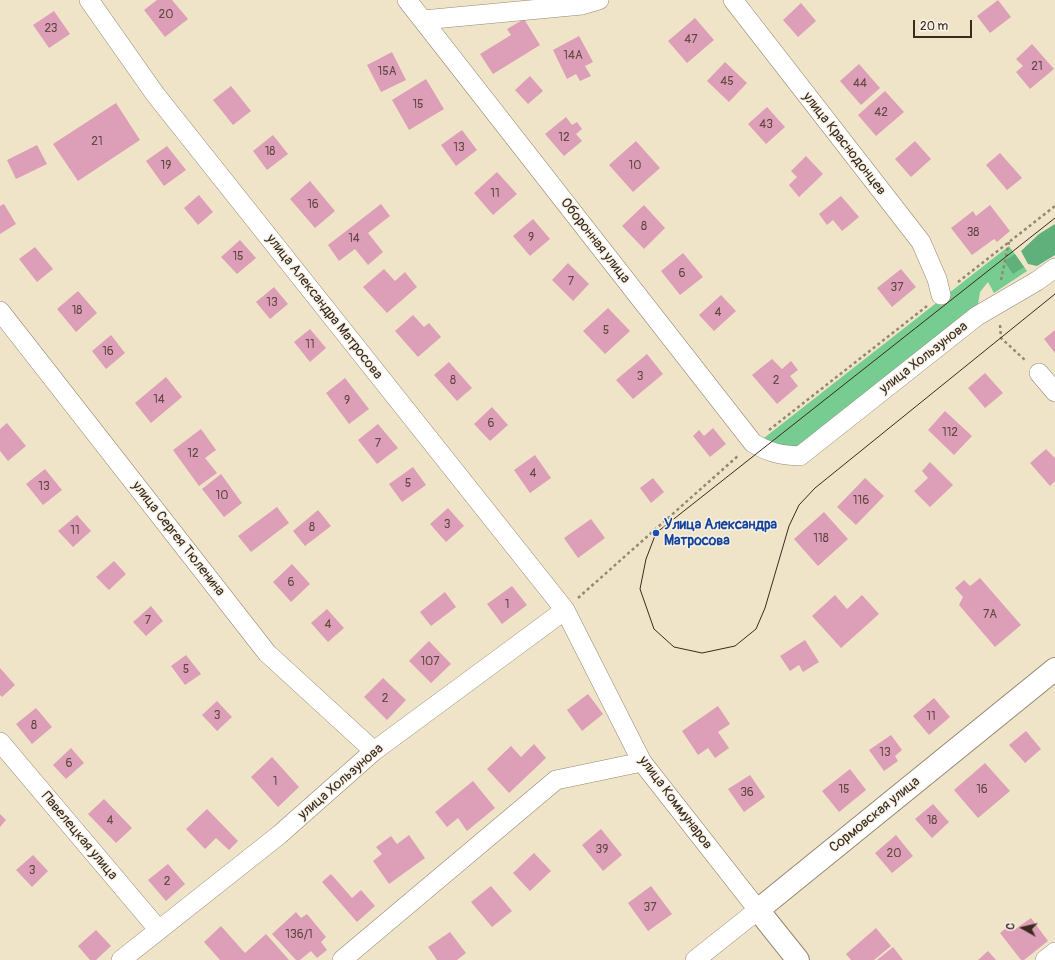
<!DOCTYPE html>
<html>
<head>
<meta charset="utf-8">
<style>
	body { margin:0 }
	#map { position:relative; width:1055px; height:960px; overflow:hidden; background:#efe4c8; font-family:Pangolin,sans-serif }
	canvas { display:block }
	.north { position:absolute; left:1003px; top:908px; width:40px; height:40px; -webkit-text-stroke:3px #f7f3e8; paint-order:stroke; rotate:278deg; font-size:11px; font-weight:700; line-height:16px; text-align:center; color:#3b2a1e }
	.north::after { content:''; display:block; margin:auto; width:14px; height:18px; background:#3b2a1e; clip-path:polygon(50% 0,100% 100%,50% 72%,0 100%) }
	.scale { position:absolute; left:913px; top:20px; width:59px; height:18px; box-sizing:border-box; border:2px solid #3b2a1e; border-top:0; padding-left:5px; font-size:12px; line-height:14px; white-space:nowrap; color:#3b2a1e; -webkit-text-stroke:3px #f7f3e8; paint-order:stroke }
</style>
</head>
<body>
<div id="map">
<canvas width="1055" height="960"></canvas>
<div class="north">С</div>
<div class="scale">20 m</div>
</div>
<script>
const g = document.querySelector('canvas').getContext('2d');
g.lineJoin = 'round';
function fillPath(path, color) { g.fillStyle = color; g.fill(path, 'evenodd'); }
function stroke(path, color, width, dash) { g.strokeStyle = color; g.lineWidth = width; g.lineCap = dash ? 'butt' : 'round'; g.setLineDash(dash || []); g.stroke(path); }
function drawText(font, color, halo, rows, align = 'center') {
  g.font = font + ' Pangolin,sans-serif'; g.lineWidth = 3; g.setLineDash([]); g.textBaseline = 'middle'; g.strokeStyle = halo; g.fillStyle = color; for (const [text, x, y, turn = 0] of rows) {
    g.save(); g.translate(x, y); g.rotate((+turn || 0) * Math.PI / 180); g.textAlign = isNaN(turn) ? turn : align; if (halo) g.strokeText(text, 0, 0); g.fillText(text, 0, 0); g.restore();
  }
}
fillPath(new Path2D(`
	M1009 246 1027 271 994 293 988 282 980 292 978 304 965 316 797 449 766 442 764 438Z`), '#76cc91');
fillPath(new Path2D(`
	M1055 224V255L1037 266 1028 264 1021 251 1039 234Z
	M1015 254 1024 267 1013 274 1004 261Z`), '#60b07b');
fillPath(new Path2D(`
	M157 0H172L188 19 165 37 144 10Z
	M998 0 1011 17 990 33 977 16Z
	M801 3 816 21 798 37 783 20Z
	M54 11 70 34 49 48 33 25Z
	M695 18 714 40 687 63 668 41Z
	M524 19 540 45 493 74 480 54 511 35 507 29Z
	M579 36 593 62 585 66 591 76 580 81 576 74 567 79 553 50Z
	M1032 44 1054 69 1030 89 1016 72 1023 66 1016 59Z
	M392 52 406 80 381 92 367 65Z
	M725 62 747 83 729 102 707 81Z
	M859 64 880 88 861 105 840 81Z
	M530 76 543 91 528 104 515 90Z
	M426 79 444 109 409 130 392 100Z
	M231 86 251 111 233 125 213 100Z
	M885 91 904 112 876 136 858 115Z
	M116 103 140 140 78 181 53 144Z
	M767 107 785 127 766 144 748 124Z
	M566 117 572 125 577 122 582 129 576 134 582 141 564 156 545 134Z
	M462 130 477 150 456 166 441 145Z
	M273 135 288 154 267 170 253 151Z
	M636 141 660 168 633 192 609 165Z
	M915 141 931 159 911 177 895 159Z
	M37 145 47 164 16 179 7 160Z
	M167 146 186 170 164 186 146 161Z
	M1000 153 1022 178 1007 190 986 165Z
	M806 156 823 174 799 197 789 185 797 177 791 171Z
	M497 172 517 194 493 215 474 193Z
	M310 181 335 211 315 228 290 199Z
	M199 195 213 212 198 225 184 208Z
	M841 196 859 217 842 231 833 220 827 225 819 214Z
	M4 204 16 224 0 234V206Z
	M381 204 390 216 368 233 383 252 368 265 355 249 339 261 328 245Z
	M644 205 665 228 644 249 622 226Z
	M990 205 1010 231 997 242 994 239 972 255 951 228 973 211 976 216Z
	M533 219 550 239 530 256 513 236Z
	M240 240 256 258 237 274 221 257Z
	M35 247 53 269 37 282 19 259Z
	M683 253 703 277 680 295 661 271Z
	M568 263 589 284 573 301 552 280Z
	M384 269 395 281 405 272 417 287 387 313 363 287Z
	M901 269 916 287 892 307 877 288Z
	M274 287 288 304 270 319 256 302Z
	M78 291 97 313 76 332 57 309Z
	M721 295 736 311 714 331 699 315Z
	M608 308 630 331 605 354 583 331Z
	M413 315 424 327 429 323 441 337 418 357 395 331Z
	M310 329 326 348 310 362 294 342Z
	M1055 330V353L1044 339Z
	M111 335 125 353 106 369 92 351Z
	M647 354 663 374 633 399 616 380Z
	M772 359 782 369 791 361 798 370 790 376 798 386 777 404 752 375Z
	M449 362 472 388 457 401 434 375Z
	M985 373 1003 393 985 408 968 388Z
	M166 377 182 397 151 423 135 403Z
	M345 378 369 409 349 424 326 393Z
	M492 407 508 425 490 441 474 424Z
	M945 411 972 436 954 455 928 430Z
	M7 423 26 446 8 461 0 451V429Z
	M378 424 398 448 377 464 358 440Z
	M713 428 726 444 710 457 693 436 699 430 704 436Z
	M201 429 216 450 205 458 217 473 199 486 173 450Z
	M1046 449 1055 458V481L1050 486 1030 463Z
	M535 455 551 478 530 493 514 470Z
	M930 462 953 485 930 507 914 491 928 478 922 471Z
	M413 467 426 485 402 502 389 484Z
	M45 469 62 490 43 505 26 484Z
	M221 474 242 503 224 517 202 489Z
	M653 478 664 492 651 503 640 488Z
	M865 478 884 496 856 525 837 507Z
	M277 507 289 523 251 552 238 536Z
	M448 508 464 526 446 542 430 524Z
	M318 510 331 526 305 546 293 531Z
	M824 512 848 539 818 566 794 539Z
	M77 515 91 531 73 547 58 531Z
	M591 519 605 538 578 558 564 538Z
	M114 561 126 574 109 590 96 577Z
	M292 564 310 584 291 602 273 582Z
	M980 578 1021 625 995 647 959 605 963 597 955 588 964 580 970 586Z
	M512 586 527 605 502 624 487 604Z
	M445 592 456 607 431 626 420 612Z
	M835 595 847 609 862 595 879 614 841 648 812 616Z
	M151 606 163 621 146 636 133 622Z
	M327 609 344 628 328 642 311 623Z
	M805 640 819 662 803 672 799 665 790 671 780 656Z
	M429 641 451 664 431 683 409 661Z
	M186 655 201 674 185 685 171 666Z
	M0 668 15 685 2 697 0 695Z
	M383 678 406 700 387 720 364 697Z
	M588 694 603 714 582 731 567 710Z
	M934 698 950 717 929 735 913 716Z
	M217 701 232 717 217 731 202 715Z
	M718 706 730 724 718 732 729 748 715 758 708 748 698 755 682 731Z
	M36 708 52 727 32 744 16 724Z
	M1026 731 1041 749 1025 763 1009 745Z
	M891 735 902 750 895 756 898 761 884 771 869 750Z
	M534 744 546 758 509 793 487 769 511 746 521 757Z
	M71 748 84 763 66 779 53 765Z
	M272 757 299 787 278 807 251 777Z
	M985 763 1010 791 978 818 954 790Z
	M850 769 866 790 839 812 822 791Z
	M750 775 765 797 744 812 728 789Z
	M473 781 495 808 467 831 458 818 447 827 435 812Z
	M104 799 132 828 116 843 88 814Z
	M933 804 949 822 932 838 915 819Z
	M207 809 238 841 229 850 216 838 205 849 186 829Z
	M0 814 6 820 0 827Z
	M601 829 622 855 603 871 582 845Z
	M409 835 425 858 389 884 373 861 382 854 376 847 391 836 397 844Z
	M896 835 913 856 892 873 875 853Z
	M534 853 551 871 530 891 513 873Z
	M33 855 48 871 32 887 16 870Z
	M168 864 185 884 166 901 148 880Z
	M331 874 352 898 361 890 375 906 357 922 322 882Z
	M491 886 512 911 492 927 471 902Z
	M651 886 672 914 648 931 628 903Z
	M296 912 301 918 307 914 326 937 321 942 327 950 317 958 311 951 300 960H296L272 934Z
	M1031 918 1048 941 1024 960H1021L1000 933 1010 925 1014 930Z
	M221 926 245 953 266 934 289 960H220L204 942Z
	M876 928 891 946 874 960H851L846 954Z
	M96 930 111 946 96 960H90L78 946Z
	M450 932 466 953 457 960H437L428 947Z
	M893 947 903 960H877Z
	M988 951 996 960H978Z`), '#dc9fb7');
const minor = new Path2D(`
	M89 0 155 94 565 610 642 762 758 910 695 960
	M407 0 753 443C770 453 780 455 800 456L977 316 1037 281 1055 268
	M733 0 921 242 937 279 941 295
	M423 20 582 5 599 0
	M0 311 267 653 374 751
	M1039 373 1055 392
	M0 742 158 929
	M121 960 279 835 374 751 565 610
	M342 960 556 780 642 762
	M1045 960 1055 952`);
const tertiary = new Path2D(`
	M798 960 758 910 1055 669`);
stroke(minor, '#958773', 20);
stroke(tertiary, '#958773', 24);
stroke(new Path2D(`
	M1001 280 1009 242
	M958 282 1055 206
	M1000 325 1001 338 1026 361
	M769 430 927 306
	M578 598 739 455`), '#958773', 2.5, [3, 3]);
stroke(minor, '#fff', 19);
stroke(tertiary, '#fff', 22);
stroke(new Path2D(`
	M1055 218 656 533 646 559 640 589 654 629 674 647 702 653 735 646 756 629 765 608 789 526 799 505 815 488 1055 294`), '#3b2a1e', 1);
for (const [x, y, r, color] of [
	[656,533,4,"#1a4fb4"]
]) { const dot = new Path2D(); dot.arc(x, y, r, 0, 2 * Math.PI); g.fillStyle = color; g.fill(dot); stroke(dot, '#f7f3e8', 1.5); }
drawText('12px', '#634744', null, [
	["20",166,15],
	["23",51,29],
	["47",691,40],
	["14А",573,56],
	["21",1037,67],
	["15А",387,72],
	["45",727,82],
	["44",860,84],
	["15",418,105],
	["42",881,113],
	["43",766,125],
	["12",564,138],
	["21",97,142],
	["13",459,148],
	["18",270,152],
	["19",166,166],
	["10",635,166],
	["11",495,194],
	["16",313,205],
	["8",644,227],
	["38",973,233],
	["9",531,238],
	["14",354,239],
	["15",238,257],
	["6",682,274],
	["7",571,282],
	["37",897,288],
	["13",272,303],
	["18",77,311],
	["4",718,313],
	["5",606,331],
	["11",310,345],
	["16",108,352],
	["3",640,377],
	["8",453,381],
	["2",776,381],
	["14",159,400],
	["9",347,401],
	["6",491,424],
	["112",950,433],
	["7",378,444],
	["12",193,454],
	["4",533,474],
	["5",408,484],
	["13",44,487],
	["10",222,496],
	["116",861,501],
	["3",447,525],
	["8",312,528],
	["11",75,531],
	["118",821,539],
	["6",291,583],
	["1",507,605],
	["7А",990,615],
	["7",148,621],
	["4",328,625],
	["107",430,662],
	["5",186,670],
	["2",385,699],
	["3",217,716],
	["11",931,717],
	["8",34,726],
	["13",885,753],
	["6",69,764],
	["1",275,782],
	["15",844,790],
	["16",982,790],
	["36",747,793],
	["4",110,821],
	["18",932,821],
	["39",602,850],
	["20",894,854],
	["3",32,871],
	["2",167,882],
	["37",650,908],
	["136/1",299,935]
]);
drawText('14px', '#3b2a1e', '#f7f3e8', [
	["улица Краснодонцев",844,144,52],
	["Оборонная улица",595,241,52],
	["улица Александра Матросова",324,307,52],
	["улица Хользунова",924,358,-38],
	["улица Сергея Тюленина",178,539,52],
	["улица Хользунова",341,782,-41],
	["улица Коммунаров",675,803,53],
	["Сормовская улица",875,815,-39],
	["Павелецкая улица",79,836,50]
]);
drawText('bold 14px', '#164399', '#f7f3e8', [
	["Улица Александра",664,525],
	["Матросова",664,541]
], 'left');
</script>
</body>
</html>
